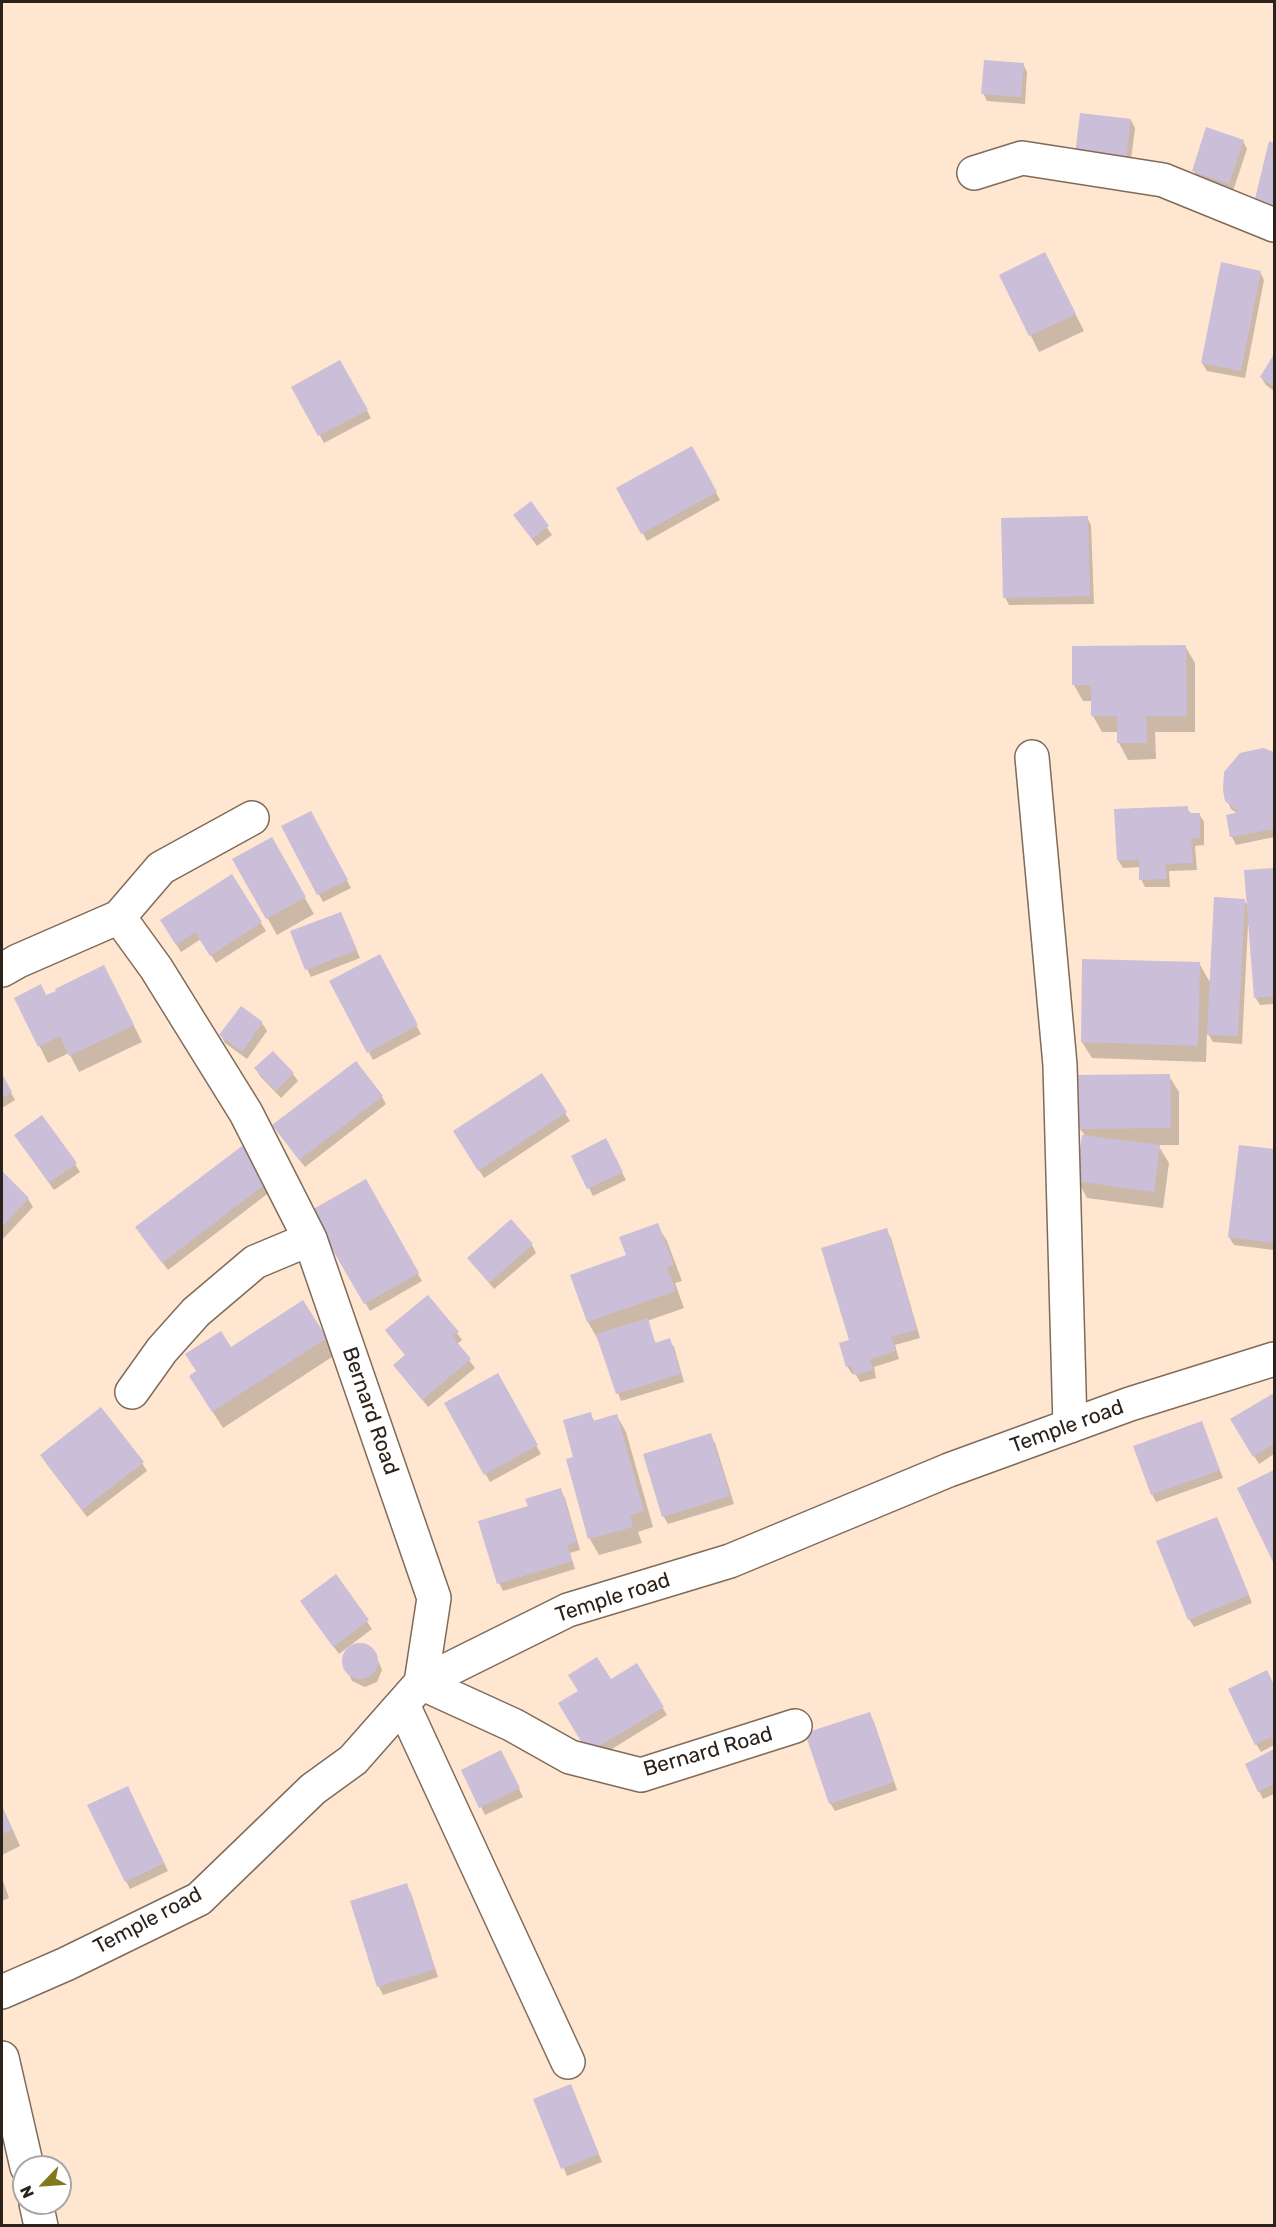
<!DOCTYPE html>
<html>
<head>
<meta charset="utf-8">
<style>
	body { margin:0 }
	#map { position:relative; width:1276px; height:2227px; overflow:hidden; background:#fee6d1; font-family:Rubik,sans-serif }
	canvas { display:block }
	.frame { position:absolute; inset:0; border:3px solid #2b221b; pointer-events:none }
	.north { position:absolute; left:12px; top:2155px; width:60px; height:60px; box-sizing:border-box; background:#fff; border:2px solid #aaa7a4; border-radius:50%; rotate:245deg; font-size:16px; font-weight:700; line-height:24px; text-align:center; color:#2b221b }
	.north::after { content:''; display:block; margin:auto; width:21px; height:27px; background:#83781c; clip-path:polygon(50% 0,100% 100%,50% 72%,0 100%) }
</style>
</head>
<body>
<div id="map">
<canvas width="1276" height="2227"></canvas>
<div class="frame"></div>
<div class="north">N</div>
</div>
<script>
const g = document.querySelector('canvas').getContext('2d');
g.lineJoin = 'round';
function fillPath(path, color) { g.fillStyle = color; g.fill(path, 'evenodd'); }
function stroke(path, color, width, dash) { g.strokeStyle = color; g.lineWidth = width; g.lineCap = dash ? 'butt' : 'round'; g.setLineDash(dash || []); g.stroke(path); }
function drawText(font, color, halo, rows, align = 'center') {
  g.font = font + ' Rubik,sans-serif'; g.lineWidth = 4.5; g.setLineDash([]); g.textBaseline = 'middle'; g.strokeStyle = halo; g.fillStyle = color; for (const [text, x, y, turn = 0] of rows) {
    g.save(); g.translate(x, y); g.rotate((+turn || 0) * Math.PI / 180); g.textAlign = isNaN(turn) ? turn : align; if (halo) g.strokeText(text, 0, 0); g.fillText(text, 0, 0); g.restore();
  }
}
fillPath(new Path2D(`
	M1023 64 1027 72 1025 104 987 101 983 93Z
	M1131 120 1135 128 1130 168 1081 162Z
	M1243 141 1247 149 1233 191 1198 179 1194 171Z
	M1270 143 1274 144V214L1261 210Z
	M1053 270 1084 331 1039 352 1001 276Z
	M1260 272 1264 280 1245 378 1207 371 1202 363Z
	M1274 357V391L1266 385 1261 377Z
	M340 362 371 418 324 443 293 387Z
	M691 448 720 500 647 541 618 488Z
	M530 503 552 535 537 546 520 523Z
	M1087 517 1091 525 1094 604 1009 605 1005 597Z
	M1185 646 1195 663V732H1155L1156 759 1128 760 1119 743V732H1102L1093 716V701H1083L1074 685Z
	M1263 750 1274 754V837L1236 845 1232 837 1227 816 1238 814 1231 809 1227 800Z
	M1187 808 1191 814H1199L1204 822V845L1195 846 1197 870 1169 871 1170 887H1145L1141 879 1140 867 1123 868 1118 860 1116 810Z
	M311 813 351 888 323 902 283 827Z
	M271 839 314 914 277 935 234 859Z
	M1274 869V1004L1260 1005 1255 997 1250 925H1248L1242 1044 1213 1042 1207 1032 1206 1062 1092 1058 1082 1042 1199 963 1211 984 1244 900 1249 908 1246 871Z
	M231 876 266 931 216 963 201 939 181 952 166 928Z
	M341 914 360 958 311 977 307 969Z
	M379 956 421 1034 373 1060 331 982Z
	M113 984 142 1042 79 1072 69 1053 48 1063 16 999 47 997Z
	M262 1023 267 1031 247 1059 225 1043 221 1035Z
	M256 1069 293 1074 298 1081 281 1098 260 1076Z
	M541 1075 570 1121 484 1178 459 1139Z
	M1169 1076 1179 1092V1145H1158L1169 1163 1163 1208 1087 1198 1078 1181 1084 1134 1080 1129Z
	M2 1077 15 1100 2 1108Z
	M382 1097 386 1104 305 1167 279 1133Z
	M21 1143 75 1164 80 1172 54 1190Z
	M245 1145 275 1188 168 1270 141 1235Z
	M1240 1146 1274 1150V1250L1234 1245 1229 1237Z
	M609 1148 626 1180 593 1196 589 1188Z
	M2 1173 28 1199 33 1207 2 1240Z
	M365 1181 422 1281 370 1311 312 1212Z
	M657 1225 667 1241 682 1281 675 1283 684 1308 647 1321 656 1344 669 1340 674 1347 684 1382 621 1401 597 1338 588 1322 628 1256Z
	M886 1230 891 1238 920 1338 895 1345 899 1359 874 1367 876 1378 860 1382 855 1373 852 1374 847 1366Z
	M532 1245 536 1253 494 1289 469 1258Z
	M386 1331 457 1333 462 1340 457 1344 475 1368 428 1407 395 1365 406 1356Z
	M326 1339 335 1355 223 1428 200 1392 197 1372 231 1349Z
	M497 1375 541 1454 490 1482 446 1403Z
	M1274 1395V1454L1259 1464 1232 1420Z
	M590 1414 595 1422 617 1416 626 1432 653 1527 638 1532 642 1543 599 1555 590 1539 575 1458Z
	M1201 1423 1223 1478 1156 1502 1152 1494Z
	M710 1435 715 1443 734 1504 668 1524 664 1517 645 1455Z
	M46 1463H142L147 1471 87 1517Z
	M1274 1472V1560L1239 1489Z
	M560 1490 565 1498 580 1550 570 1553 575 1569 503 1591 499 1583 530 1507Z
	M1221 1527 1252 1603 1194 1627 1189 1619Z
	M336 1577 372 1629 339 1654 306 1609Z
	M361 1644 373 1649 382 1670 377 1682 365 1687 352 1681 343 1660 348 1648Z
	M636 1665 667 1715 594 1760 610 1681Z
	M1267 1672 1274 1686V1745L1261 1752 1256 1744Z
	M869 1714 874 1722 897 1790 835 1811 830 1803Z
	M1274 1751V1794L1263 1799 1246 1765Z
	M505 1759 523 1797 485 1815 463 1770Z
	M132 1796 168 1871 130 1889 89 1806Z
	M2 1806 20 1846 2 1855Z
	M2 1878 9 1898 2 1901Z
	M406 1885 411 1893 438 1977 383 1995 379 1987 351 1902Z
	M571 2086 602 2162 567 2176 535 2100Z`), '#0003');
fillPath(new Path2D(`
	M984 60 1024 63 1021 97 981 94Z
	M1080 113 1131 119 1126 161 1075 155Z
	M1206 127 1244 140 1229 184 1192 171Z
	M1269 141 1274 143V207L1254 203Z
	M1045 252 1076 314 1029 336 999 275Z
	M1221 262 1261 271 1241 371 1201 363Z
	M1274 354V387L1260 377Z
	M340 360 368 410 318 436 291 387Z
	M692 446 717 492 641 534 616 488Z
	M531 501 549 526 532 539 513 515Z
	M1088 516 1090 596 1003 598 1001 518Z
	M1186 645 1187 716H1146L1147 743H1117V716H1091V685H1072V646Z
	M1263 748 1274 752V829L1230 837 1226 815 1239 812 1225 801 1223 790 1224 772 1240 753Z
	M1188 806V813H1200V838L1191 839 1193 863 1165 864 1167 879 1139 880V860H1117L1114 809Z
	M311 811 348 880 317 895 281 826Z
	M272 837 306 897 266 919 232 859Z
	M1274 868V996L1254 998 1244 870Z
	M232 874 262 922 210 956 195 932 176 945 160 920Z
	M1214 897 1245 899 1238 1036 1207 1035Z
	M341 912 357 950 305 970 290 931Z
	M380 954 418 1025 367 1053 329 981Z
	M1082 959 1200 962 1198 1046 1081 1042Z
	M104 965 134 1025 69 1056 60 1036 38 1047 14 998 41 984 46 995 56 991 55 989Z
	M241 1006 263 1022 242 1052 219 1035Z
	M273 1051 294 1073 276 1091 254 1068Z
	M356 1061 383 1096 299 1160 272 1125Z
	M542 1073 567 1112 478 1171 453 1131Z
	M2 1074 12 1092 2 1098Z
	M1170 1074 1171 1128 1079 1129 1078 1075Z
	M42 1115 77 1163 49 1183 14 1135Z
	M1082 1135 1160 1145 1154 1192 1076 1181Z
	M606 1138 623 1172 587 1189 571 1156Z
	M246 1143 272 1179 162 1263 135 1227Z
	M1239 1145 1274 1149V1243L1228 1237Z
	M2 1171 29 1198 2 1227Z
	M366 1179 419 1273 364 1304 310 1211Z
	M511 1219 533 1244 489 1283 467 1258Z
	M658 1223 674 1265 667 1267 676 1291 587 1322 570 1275 626 1255 619 1237Z
	M887 1228 917 1330 891 1337 896 1351 870 1359 873 1370 854 1375 851 1365 846 1367 839 1343 849 1340 821 1248Z
	M428 1295 459 1332 452 1336 471 1359 422 1400 393 1365 405 1355 385 1330Z
	M303 1300 327 1338 212 1412 189 1376 196 1371 185 1354 221 1331 231 1347Z
	M648 1318 655 1343 670 1338 681 1374 616 1394 596 1334Z
	M498 1373 538 1445 484 1475 444 1403Z
	M1274 1393V1444L1253 1457 1230 1419Z
	M101 1407 144 1462 82 1510 40 1455Z
	M591 1412 593 1421 617 1414 644 1511 630 1515 633 1527 588 1539 566 1459 573 1457 563 1420Z
	M1202 1421 1220 1470 1151 1495 1133 1446Z
	M711 1433 730 1496 662 1517 643 1454Z
	M1274 1470V1564L1237 1488Z
	M561 1488 577 1542 567 1545 572 1561 497 1584 478 1521 528 1506 525 1499Z
	M1217 1517 1249 1595 1188 1620 1156 1541Z
	M336 1574 369 1620 333 1647 300 1601Z
	M342 1661a18 18 0 1 1 36 0a18 18 0 1 1-36 0Z
	M597 1657 611 1679 637 1663 664 1707 588 1753 558 1703 578 1691 568 1675Z
	M1267 1670 1274 1685V1745L1271 1737 1255 1745 1228 1689Z
	M870 1712 894 1782 829 1804 805 1733Z
	M1274 1749V1784L1258 1792 1245 1764Z
	M501 1750 520 1788 479 1808 461 1770Z
	M128 1786 164 1863 125 1882 87 1805Z
	M2 1807 12 1830 2 1834Z
	M407 1883 435 1969 377 1987 350 1901Z
	M571 2084 599 2154 561 2169 533 2099Z`), '#cbbed8');
const minor = new Path2D(`
	M974 173 1022 158 1163 180 1274 225
	M1032 757 1060 1065 1070 1426
	M119 917 161 868 252 818
	M2 970 18 961 119 917 156 968 246 1113 310 1239 434 1598 421 1683 513 1725 570 1757 641 1775 795 1726
	M132 1392 162 1350 196 1312 255 1262 310 1239
	M403 1705 568 2062
	M2 2058 27 2167
	M36 2203 41 2226`);
const tertiary = new Path2D(`
	M2 1992 66 1964 199 1899 313 1789 353 1760 421 1683 568 1610 730 1561 949 1470 1130 1404 1274 1359`);
stroke(minor, '#806b59', 36);
stroke(tertiary, '#806b59', 36);
stroke(minor, '#fff', 33);
stroke(tertiary, '#fff', 33);
drawText('21px', '#2b221b', '#fff', [
	["Bernard Road",370,1411,71],
	["Temple road",1067,1427,-20],
	["Temple road",613,1598,-18],
	["Bernard Road",708,1752,-16],
	["Temple road",148,1921,-28]
]);
</script>
</body>
</html>
